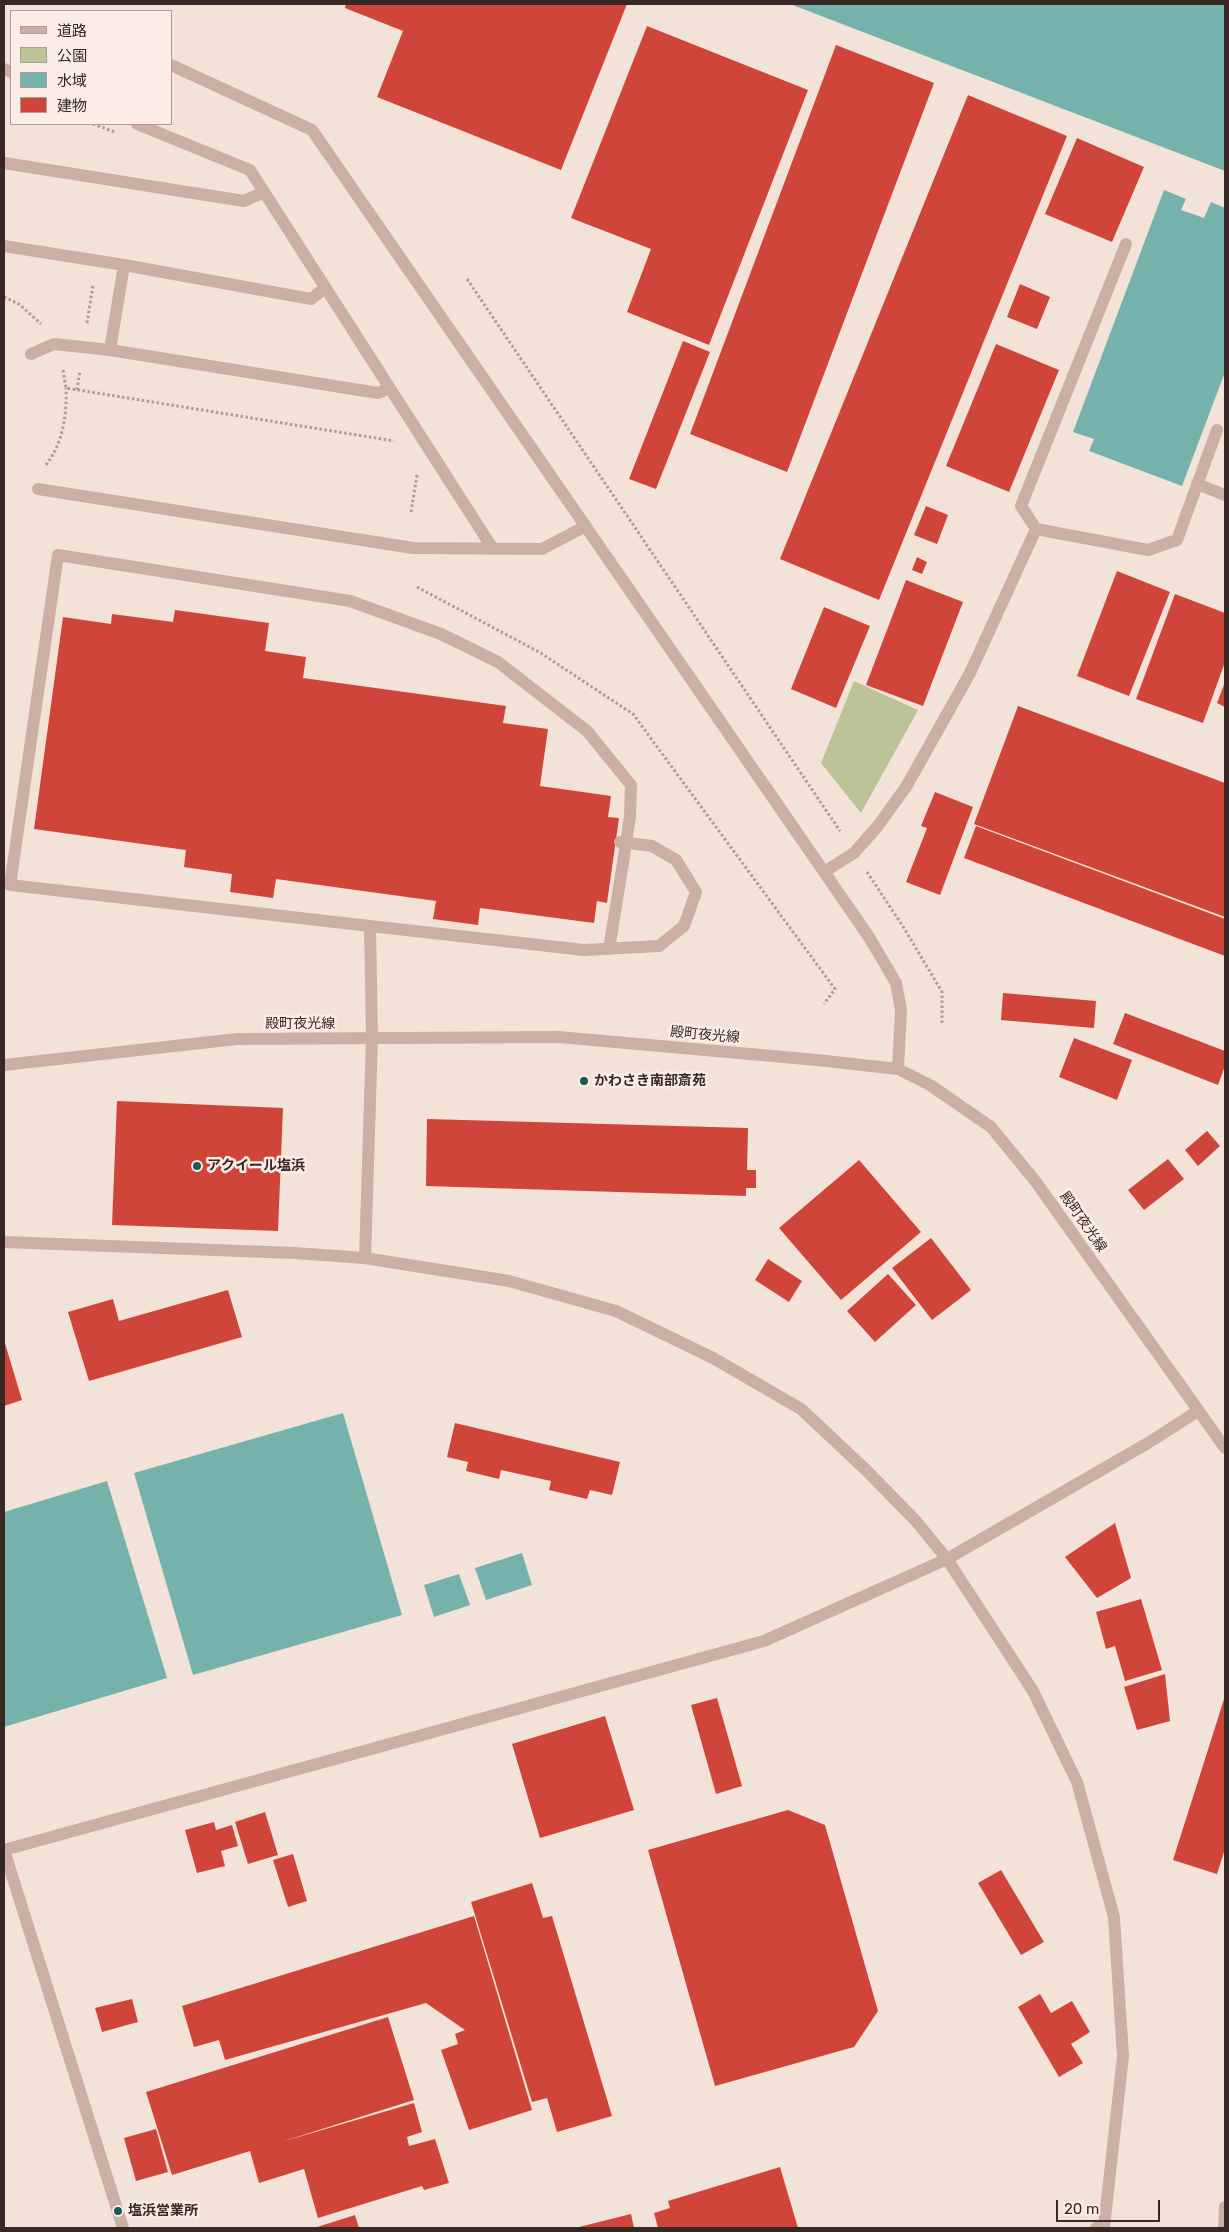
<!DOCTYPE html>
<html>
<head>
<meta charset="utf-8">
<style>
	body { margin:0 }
	#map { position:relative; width:1229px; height:2232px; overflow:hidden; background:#f3e2d8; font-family:Rubik,"Noto Sans JP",sans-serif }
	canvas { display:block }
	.frame { position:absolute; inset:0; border:5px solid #372826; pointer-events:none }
	.legend { position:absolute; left:10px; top:10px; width:162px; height:115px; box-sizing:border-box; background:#fbede5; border:1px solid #ad9e99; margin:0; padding:6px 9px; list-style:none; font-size:15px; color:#372826 }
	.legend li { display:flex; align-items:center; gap:10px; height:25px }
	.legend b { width:25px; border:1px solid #ad9e99 }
	.scale { position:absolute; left:1056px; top:2200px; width:104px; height:22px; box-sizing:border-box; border:2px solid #372826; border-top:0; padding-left:6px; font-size:15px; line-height:18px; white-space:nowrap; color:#372826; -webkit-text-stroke:4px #fbede5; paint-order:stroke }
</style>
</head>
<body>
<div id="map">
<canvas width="1229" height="2232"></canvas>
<div class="frame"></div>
<ul class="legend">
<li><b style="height:6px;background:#ccafa4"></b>道路</li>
<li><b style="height:14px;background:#bcc397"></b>公園</li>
<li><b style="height:14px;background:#75b2ab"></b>水域</li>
<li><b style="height:14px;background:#cf453a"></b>建物</li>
</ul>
<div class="scale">20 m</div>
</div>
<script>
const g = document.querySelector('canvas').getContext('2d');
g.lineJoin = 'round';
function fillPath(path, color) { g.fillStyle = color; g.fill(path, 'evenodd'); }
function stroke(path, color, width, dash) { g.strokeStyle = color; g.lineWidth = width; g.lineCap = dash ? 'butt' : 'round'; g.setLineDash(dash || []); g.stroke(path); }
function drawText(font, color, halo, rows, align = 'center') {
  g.font = font + ' Rubik,"Noto Sans JP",sans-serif'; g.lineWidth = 5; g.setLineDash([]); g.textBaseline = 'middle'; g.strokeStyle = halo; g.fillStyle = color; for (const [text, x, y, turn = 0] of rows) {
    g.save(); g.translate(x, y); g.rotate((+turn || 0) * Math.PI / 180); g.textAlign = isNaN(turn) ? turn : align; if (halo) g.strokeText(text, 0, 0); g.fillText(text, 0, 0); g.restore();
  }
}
fillPath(new Path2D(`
	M854 681 918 710 861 813 821 763Z`), '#bcc397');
fillPath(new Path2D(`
	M790 4H1225V171Z
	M1164 190 1186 199 1181 210 1204 218 1211 202 1225 208V372L1182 486 1089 451 1094 439 1073 432Z
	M343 1413 402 1615 193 1675 134 1473Z
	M107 1481 167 1678 4 1727V1512Z
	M522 1553 532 1585 486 1600 475 1568Z
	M459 1574 470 1605 434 1617 424 1585Z`), '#75b2ab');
fillPath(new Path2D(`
	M346 4H627L561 170 377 97 403 31 345 8Z
	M647 26 808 90 709 345 627 312 651 249 571 218Z
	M836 45 934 83 787 472 690 434Z
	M968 95 1067 136 879 600 780 559Z
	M1077 138 1144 167 1112 242 1045 214Z
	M1020 284 1050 297 1037 329 1007 317Z
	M683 341 710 352 656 489 629 479Z
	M996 344 1059 370 1009 492 946 466Z
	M926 506 948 515 937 544 914 535Z
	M917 557 927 562 922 574 912 570Z
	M1117 571 1170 592 1129 696 1077 676Z
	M906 580 963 602 923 706 866 685Z
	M1175 594 1225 613V662L1203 723 1136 699Z
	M824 607 870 626 836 708 791 689Z
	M175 610 269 623 265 651 306 657 303 678 506 706 503 723 548 729 540 786 611 796 608 817 619 818 607 903 597 901 594 923 480 908 478 925 433 919 436 901 276 879 273 898 230 892 232 874 184 867 186 850 34 829 63 617 111 624 112 614 173 622Z
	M1225 682V707L1217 703Z
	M1018 706 1225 783V917L974 824Z
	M935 792 973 807 940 895 906 882 927 828 921 826Z
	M976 826 1225 919V956L964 858Z
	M1003 993 1096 1001 1094 1028 1001 1020Z
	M1125 1013 1225 1051V1066L1218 1085 1113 1044Z
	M1074 1038 1132 1060 1117 1100 1059 1077Z
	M117 1101 283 1108 278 1231 112 1225Z
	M427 1119 748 1128 747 1170H756V1188H746V1196L426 1186Z
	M1207 1131 1220 1146 1198 1166 1185 1150Z
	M1168 1159 1184 1179 1144 1210 1128 1190Z
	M859 1160 921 1232 841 1300 779 1228Z
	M931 1238 971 1290 932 1320 892 1268Z
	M768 1259 802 1281 789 1302 755 1280Z
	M888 1274 916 1305 875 1342 847 1311Z
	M228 1290 242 1337 89 1381 68 1312 113 1299 119 1321Z
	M4 1340 22 1400 4 1406Z
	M455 1423 620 1462 612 1495 590 1490 587 1499 549 1490 551 1481 501 1470 499 1479 466 1471 468 1462 447 1457Z
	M1115 1523 1131 1578 1097 1598 1065 1557Z
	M1141 1599 1162 1670 1125 1681 1115 1646 1106 1649 1096 1612Z
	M1165 1674 1170 1721 1137 1730 1124 1687Z
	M1225 1696V1849L1217 1874 1173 1860Z
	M717 1698 742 1786 716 1794 691 1705Z
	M605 1716 634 1810 540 1838 512 1744Z
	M788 1810 825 1825 878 2011 854 2047 715 2086 648 1850Z
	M265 1812 278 1855 248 1864 235 1822Z
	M214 1822 216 1830 232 1825 238 1846 221 1851 225 1866 197 1873 185 1830Z
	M293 1854 307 1901 288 1907 273 1860Z
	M1001 1870 1044 1942 1021 1955 978 1883Z
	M532 1883 543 1918 552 1916 612 2116 557 2132 547 2098 532 2102 471 1902Z
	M474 1916 532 2110 469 2130 441 2050 458 2044 455 2034 465 2030 426 2003 225 2060 219 2040 194 2047 182 2006Z
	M1040 1994 1051 2013 1072 2001 1090 2032 1071 2044 1083 2063 1059 2077 1018 2007Z
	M132 1999 138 2022 102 2032 95 2008Z
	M388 2017 414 2100 281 2142 414 2103 422 2132 407 2137 409 2146 435 2139 449 2183 424 2190 422 2186 318 2218 304 2169 259 2183 250 2151 172 2175 146 2092Z
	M156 2129 168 2172 136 2181 124 2138Z
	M780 2167 798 2228H658L654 2213 670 2208 668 2201Z
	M631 2214 634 2228H575Z
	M355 2215 359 2228H314Z`), '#cf453a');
stroke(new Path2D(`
	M93 124 115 132
	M467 279 840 831
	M4 297 19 304 41 324
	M87 323 93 285
	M63 370 66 388 394 441
	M77 390 80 371
	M46 465C63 443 67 415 66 388
	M411 512 417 475
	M417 587 539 652 633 714 835 989 824 1004
	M867 872 904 928 942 992V1024`), '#b8998e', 3, [2.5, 2.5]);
stroke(new Path2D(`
	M171 65 312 130 869 937 896 983 901 1010 898 1069
	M4 69 11 72
	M137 124 250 170 493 549
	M4 163 244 201 264 192
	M4 246 124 265 110 350
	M124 265 311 299 325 288
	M31 354 54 344 110 350 378 393 390 388
	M1197 484 1225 495
	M38 489 413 548 542 549 586 526
	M1036 529 1148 550 1177 540 1217 430
	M824 872 854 853 877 827 906 787 970 673 1036 529 1021 506 1126 244
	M370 926 10 885 58 555 350 601 441 634 498 662 587 731 631 785 630 816
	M609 949 623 863
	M4 1065 237 1039 559 1037 817 1060 898 1069 930 1085 991 1127 1036 1182 1225 1448
	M4 1242 294 1253 365 1258 509 1281 616 1311 713 1358 801 1409 866 1470 915 1520 947 1559 1033 1691 1077 1782 1114 1917 1123 2056 1104 2227 1096 2228
	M365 1258 372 1038 370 926 584 950 659 946 684 926 696 892 676 860 652 846 620 842
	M4 1850 764 1641 947 1559 1148 1443 1198 1411
	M4 1850 123 2228
	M1224 2228 1225 2207`), '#ccafa4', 12);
stroke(new Path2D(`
	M623 863 630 816`), '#ccafa4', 12);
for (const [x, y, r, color] of [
	[584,1081,5,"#185b54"],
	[197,1166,5,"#185b54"],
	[118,2211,5,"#185b54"]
]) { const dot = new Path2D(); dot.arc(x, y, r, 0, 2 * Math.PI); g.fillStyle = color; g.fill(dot); stroke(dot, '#fbede5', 2); }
drawText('14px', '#372826', '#fbede5', [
	["殿町夜光線",300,1024],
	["殿町夜光線",705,1035,5],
	["殿町夜光線",1083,1222,55]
]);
drawText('bold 14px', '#372826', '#fbede5', [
	["かわさき南部斎苑",594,1081],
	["アクイール塩浜",207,1166],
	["塩浜営業所",128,2211]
], 'left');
</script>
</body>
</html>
